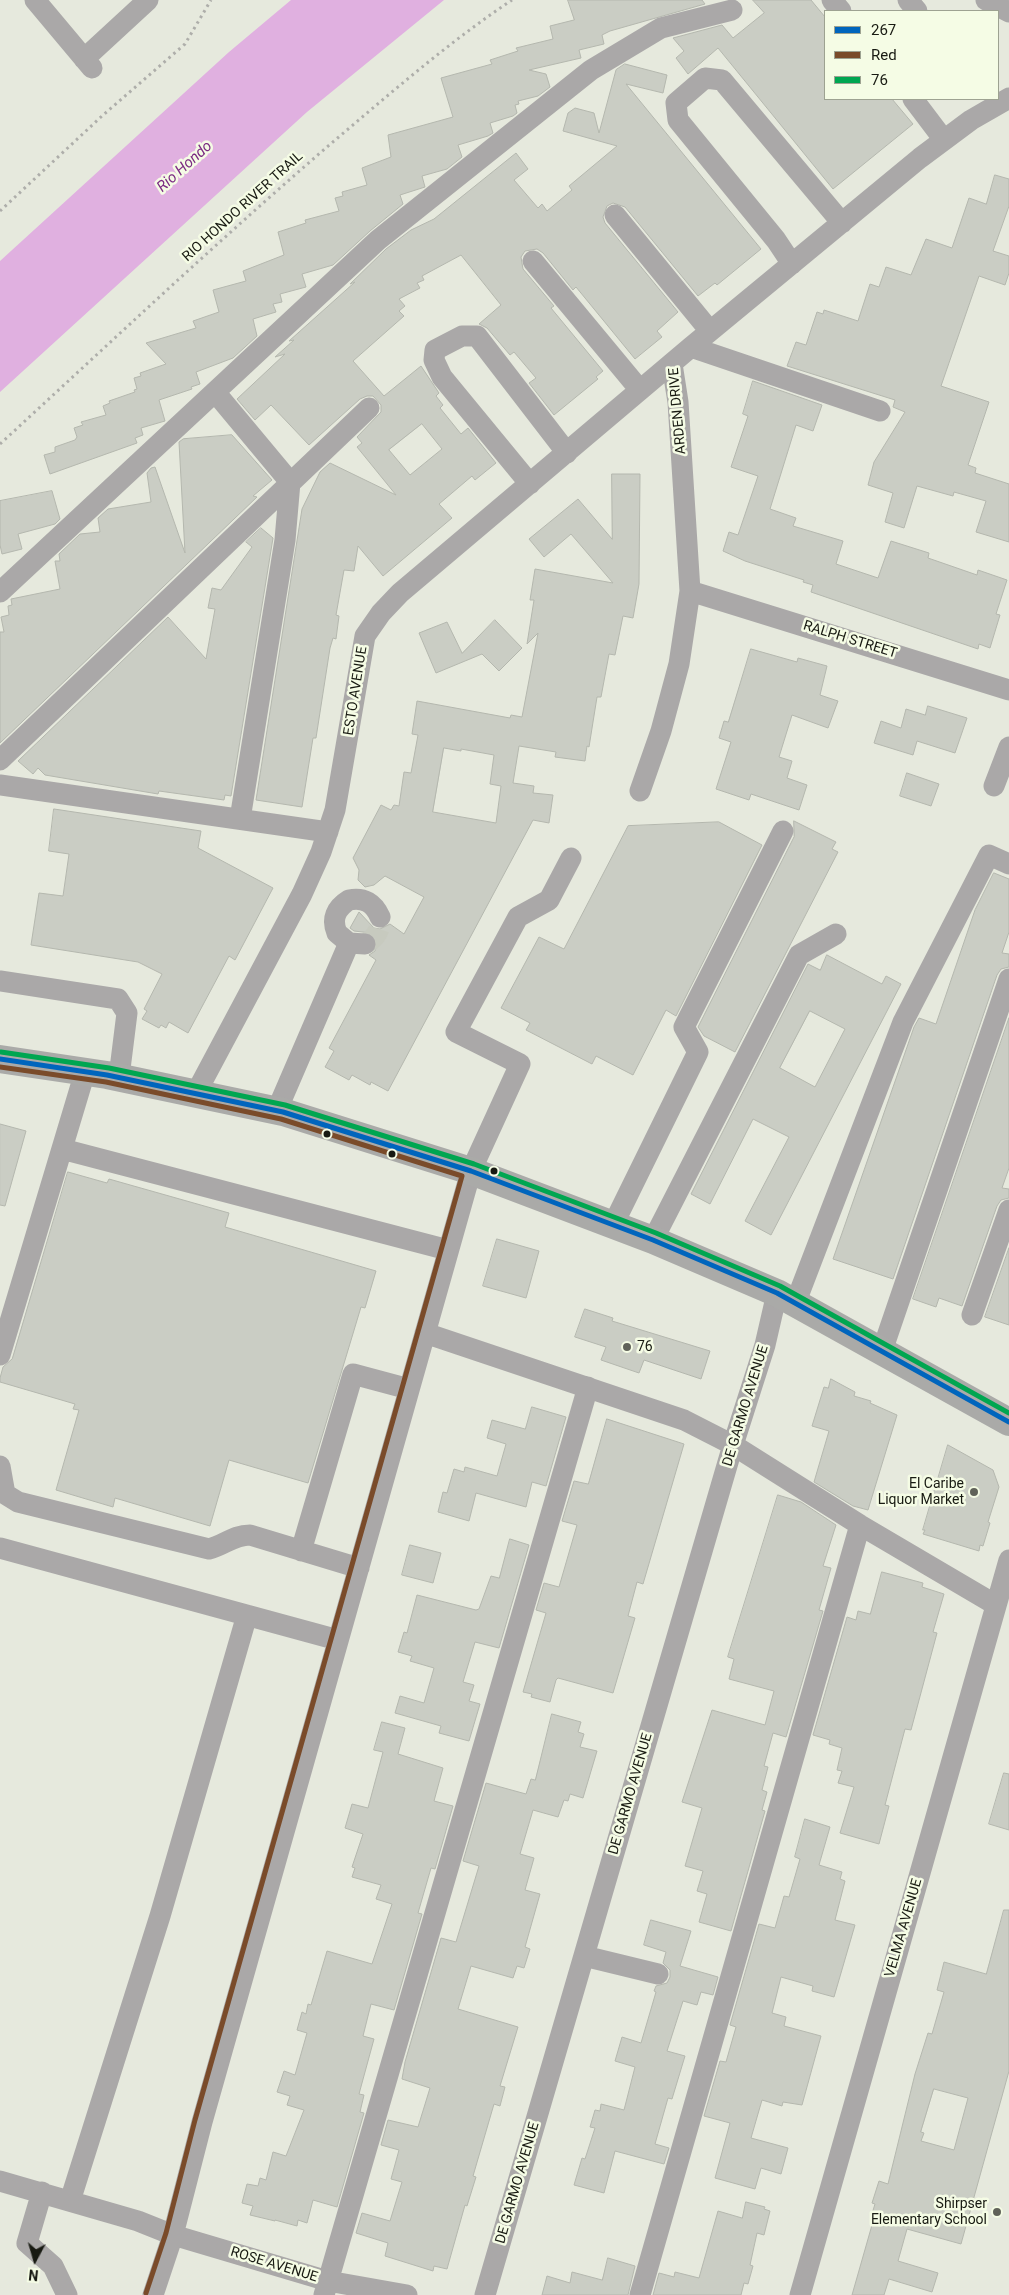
<!DOCTYPE html>
<html>
<head>
<meta charset="utf-8">
<style>
	body { margin:0 }
	#map { position:relative; width:1009px; height:2295px; overflow:hidden; background:#e6e9dd; font-family:Roboto,sans-serif }
	canvas { display:block }
	.legend { position:absolute; left:824px; top:10px; width:175px; height:90px; box-sizing:border-box; background:#f5fce5; border:1px solid #9da291; margin:0; padding:6px 9px; list-style:none; font-size:15px; color:#181a12 }
	.legend li { display:flex; align-items:center; gap:10px; height:25px }
	.legend b { width:25px; border:1px solid #9da291 }
	.north { position:absolute; left:10px; top:2235px; width:50px; height:50px; -webkit-text-stroke:4px #f5fce5; paint-order:stroke; rotate:186deg; font-size:14px; font-weight:700; line-height:20px; text-align:center; color:#181a12 }
	.north::after { content:''; display:block; margin:auto; width:18px; height:22px; background:#181a12; clip-path:polygon(50% 0,100% 100%,50% 72%,0 100%) }
</style>
</head>
<body>
<div id="map">
<canvas width="1009" height="2295"></canvas>
<ul class="legend">
<li><b style="height:6px;background:#0065bd"></b>267</li>
<li><b style="height:6px;background:#7a4b2a"></b>Red</li>
<li><b style="height:6px;background:#00a651"></b>76</li>
</ul>
<div class="north">N</div>
</div>
<script>
const g = document.querySelector('canvas').getContext('2d');
g.lineJoin = 'round';
function fillPath(path, color) { g.fillStyle = color; g.fill(path, 'evenodd'); }
function stroke(path, color, width, dash) { g.strokeStyle = color; g.lineWidth = width; g.lineCap = dash ? 'butt' : 'round'; g.setLineDash(dash || []); g.stroke(path); }
function drawText(font, color, halo, rows, align = 'center') {
  g.font = font + ' Roboto,sans-serif'; g.lineWidth = 5; g.setLineDash([]); g.textBaseline = 'middle'; g.strokeStyle = halo; g.fillStyle = color; for (const [text, x, y, turn = 0] of rows) {
    g.save(); g.translate(x, y); g.rotate((+turn || 0) * Math.PI / 180); g.textAlign = isNaN(turn) ? turn : align; if (halo) g.strokeText(text, 0, 0); g.fillText(text, 0, 0); g.restore();
  }
}
fillPath(new Path2D(`
	M291 0H444L307 112 0 392V261L229 52Z`), '#e0b0e0');
const building = new Path2D(`
	M568 0H702L705 4 610 31 602 35 604 44 579 50 581 58 529 70 546 74 550 87 538 96 518 101 519 104 515 105 517 113 513 116 490 123 493 133 488 136 458 145 462 157 447 169 422 176 425 187 400 195 403 204 370 231 333 265 302 274 306 287 280 294 282 302 273 304 276 312 253 319 257 336 233 358 196 372 200 384 191 387 192 389 159 400 165 421 141 428 143 435 135 438 137 443 50 474 44 455 55 452V447L75 440 77 437 74 428 83 425 81 422 106 415 103 406 110 403 109 401 135 392 134 390 137 389 134 378 141 376 140 373 166 364 146 343 196 328 193 321 219 312 213 290 246 281 243 271 284 255 278 232 306 223 305 220 339 211 335 198 343 196 342 192 367 185 362 168 391 157 388 135 453 117 441 78 492 64 490 60 518 51 516 48 553 39 550 26 574 20Z
	M753 0H811L825 17V99H892L913 124 833 189 718 48 688 74 676 58 684 51 673 38 722 25 733 38 764 13Z
	M625 64 667 75 663 93 626 84 761 249 717 285 715 283 698 296 625 207 613 203 607 206 603 217 605 223 678 312 657 331 662 337 635 359 576 287 573 290 543 253 537 249 525 251 521 257 523 269 554 306 551 308 603 371 596 377 598 379 554 415 529 383 536 378 514 352 510 355 487 328 479 324 501 305 461 255 422 276 424 280 417 283 420 288 399 299 405 306 399 311 404 316 353 361 384 396 421 366 439 393 436 396 443 405 440 408 461 434 468 428 496 463 475 480 472 476 439 504 452 518 383 576 358 546 354 571 344 570 336 615 339 616 336 639 333 638 330 648 316 738H313L302 807 256 800 302 509 320 472 330 463 396 495 357 447 362 443 357 437 381 412V405L373 396H367L360 399 309 445 271 405 255 420 237 399 285 354 275 357 294 340 289 341 355 282 350 284 386 249 411 230 434 219 516 153 528 169 514 180 538 208 542 204 547 211 572 190 569 186 617 146 563 131 568 113 575 108 594 113 599 133 616 70ZM422 424 442 449 410 475 389 450Z
	M995 175 1009 179V206L993 251 1009 256V273L1005 285 979 276 941 386 989 402 968 465 976 468 975 473 1009 484V542L976 532 986 501 954 492 953 496 917 486 904 528 885 522 893 493 868 485 874 462 905 412 893 407 895 400 787 366 796 342 806 345 817 312 823 314 824 310 858 321 870 284 879 287 886 267 911 275 926 239 952 248 969 198 986 204Z
	M753 381 822 405 813 431 796 425 770 509 796 518 793 526 843 541 836 564 878 578 891 541 929 553 928 558 977 575 978 570 1007 580 996 614 1000 615 990 648 979 644 978 649 811 592 813 585 803 582 804 580 745 561 723 551 729 532 738 535 758 476 731 467 748 416 743 414Z
	M232 435 272 480 253 496 257 497 0 743V632H4L1 617 9 615 8 606 12 605 11 599 60 589 55 561H60L59 554 80 534 100 532 98 518 108 509 151 502 147 473 151 468 155 467 185 553 179 442 183 439Z
	M612 474H640L639 584 633 618 623 616 615 655 609 654 601 697H597L589 747 587 746 585 761 555 757 556 752 519 746 513 783 534 786 533 793 553 795 549 823 533 820 388 1091 371 1082 370 1085 352 1075 349 1080 325 1067 334 1051 329 1048 376 960 369 955 375 951 377 944 371 933 354 931 350 928 359 912 374 928 380 929 390 924 404 934 424 897 385 876 374 885 365 887 358 880 359 870 353 858 381 805 391 810 394 805 399 806 404 772 411 773 418 735 412 734 417 701 510 718 511 715 522 717 538 633 527 644 534 600H530L535 569 613 583 571 534 544 557 529 539 578 499 612 539ZM444 748 461 751V749L494 755 490 784 501 786 496 823 433 812Z
	M52 491 60 519 55 524 18 534 22 549 2 554 0 545V501Z
	M261 528 273 538 231 796 225 795 224 800 159 791 158 794 45 775 38 768 33 774 18 761 168 617 206 659 215 609 208 608 212 588 221 590 252 547 246 542Z
	M495 620 522 648 499 671 482 654 436 673 419 633 447 622 462 653Z
	M751 649 797 662 798 658 827 666 820 695 838 701 828 728 792 715 779 757 792 761 787 778 807 785 799 810 751 794 749 800 716 789 731 742 719 738 724 721 728 722Z
	M928 706 967 718 955 753 917 741 913 755 874 743 881 721 901 728 906 709 925 715Z
	M907 773 939 784 931 806 900 796Z
	M54 809 201 831 198 848 273 888 235 960 229 956 188 1033 169 1022 166 1028 161 1025 159 1028 142 1019 147 1011 144 1009 162 974 138 962 31 945 39 893 63 896 69 854 49 851Z
	M794 821 836 842 832 849 838 852 735 1052 704 1036 698 1027 794 837Z
	M719 822 762 845 676 1016 666 1010 633 1075 596 1056 592 1064 526 1030 530 1023 501 1008 539 937 564 949 628 826Z
	M994 873 1009 879V932L1002 953 1009 954V967L1001 969 997 975 893 1279 833 1259 914 1027 919 1018 936 1024 975 910Z
	M827 955 882 984 886 976 901 984 771 1235 745 1221 789 1137 753 1119 710 1204 691 1194 808 964 820 970ZM810 1011 845 1029 815 1087 780 1068Z
	M1009 1018V1168L1002 1188 1009 1189V1198L1001 1200 997 1206 962 1306 939 1298 936 1307 913 1299Z
	M0 1124 26 1131 5 1206 0 1205Z
	M68 1172 107 1183 109 1179 229 1213 225 1227 376 1271 365 1308 361 1307 308 1483 229 1460 210 1526 115 1498 113 1507 56 1490 79 1410 73 1409 75 1404 0 1382V1378L3 1367 12 1359Z
	M497 1239 539 1251 526 1298 483 1286Z
	M1009 1248V1325L985 1317Z
	M585 1309 613 1318 612 1321 710 1351 701 1379 644 1360 639 1373 601 1360 606 1347 575 1337Z
	M831 1379 855 1392 854 1396 871 1401 870 1403 897 1415 868 1510 853 1506 814 1482 829 1431 812 1426 824 1387 828 1388Z
	M532 1407 566 1417 546 1486 532 1482 526 1507 476 1493 469 1521 438 1512 443 1492 447 1493 454 1469 464 1472 465 1467 497 1476 506 1444 487 1438 492 1420 525 1429Z
	M607 1419 684 1444 643 1584 637 1582 628 1616 635 1618 613 1693 558 1678 556 1680 550 1702 531 1697 532 1694 523 1692 546 1613 536 1610 544 1583 559 1587 577 1525 562 1521 574 1481 588 1484Z
	M948 1445 993 1470 999 1487 988 1522 990 1523 983 1546 980 1545 979 1551 923 1534 925 1530H923Z
	M778 1495 801 1502 836 1525 823 1566 831 1568 819 1610 823 1611 786 1737 773 1733 764 1766 768 1767 762 1790 767 1792 762 1810 765 1811 731 1931 699 1922 707 1894 697 1891 703 1871 685 1866 702 1808 682 1802 712 1710 765 1725 774 1691 729 1679 734 1659 728 1657Z
	M510 1539 529 1545 499 1648 475 1642 463 1682 474 1685 469 1701 480 1704 469 1741 439 1733 441 1726 395 1713 400 1696 424 1703 434 1668 410 1661 412 1656 398 1652 404 1632 407 1633 417 1595 476 1610 479 1609 491 1576 499 1578Z
	M410 1545 441 1553 433 1583 402 1575Z
	M882 1572 923 1583 922 1587 944 1594 933 1632 937 1633 911 1730 905 1729 885 1805 889 1806 879 1844 840 1833 854 1787 838 1783 842 1771 837 1770 842 1748 829 1744 830 1740 813 1735 847 1617 856 1620 858 1611 870 1614Z
	M552 1714 581 1722 578 1732 584 1734 580 1747 597 1751 583 1798 570 1794 568 1801 564 1800 558 1817 533 1810 520 1854 534 1858 525 1890 540 1894 525 1947 530 1949 524 1968 517 1966 513 1978 471 1966 458 2009 518 2027 500 2086 505 2087 500 2106 494 2104 473 2176 476 2177 467 2206 465 2205 447 2269 434 2266 433 2271 385 2256 388 2243 356 2233 362 2213 390 2221 402 2182 391 2179 399 2150 381 2145 388 2120 418 2127 430 2088 402 2079 405 2062 441 1938 456 1942 479 1866 463 1861 486 1783 526 1794 531 1779 535 1780Z
	M382 1722 405 1728 398 1754 443 1768 434 1801 453 1806 435 1869 431 1868 418 1913 422 1914 394 2010 371 2004 363 2036 374 2039 359 2094 364 2095 360 2112 364 2113 337 2207 313 2200 307 2223 298 2220 297 2226 275 2220V2221L250 2215 253 2206 242 2203 247 2184 258 2186 260 2178 266 2180 273 2152 286 2156 304 2110 287 2105 290 2096 277 2092 284 2071 295 2075 307 2033 297 2030 302 2012 306 2014 308 2004 311 2005 327 1951 372 1964 392 1904 376 1899 381 1885 352 1877 355 1868 352 1867 363 1834 345 1828 352 1804 368 1808 383 1752 374 1750Z
	M1004 1773 1009 1774V1830L989 1824Z
	M805 1819 830 1827 819 1865 842 1872 840 1879 845 1881 835 1920 855 1925 834 1997 812 1991 813 1986 781 1977 772 2013 786 2017 784 2026 821 2036 802 2105 783 2102 782 2106 762 2100 751 2138 788 2148 781 2174 761 2168 755 2189 715 2178 730 2123 704 2116 720 2061 726 2062 736 2027 730 2025 759 1924 775 1928 784 1896 789 1897 800 1859 795 1857Z
	M1004 1910H1009V2071L961 2244 907 2229 898 2261 938 2273 932 2292 889 2279 884 2295H852L874 2218 871 2217 875 2204 872 2203 879 2181 888 2184 915 2074 928 2033 932 2034 944 1992 937 1990 944 1962 986 1974ZM934 2089 968 2098 954 2150 921 2141 924 2133 921 2132Z
	M651 1920 691 1931 680 1966 718 1977 713 1995 701 1992 697 2005 683 2001 667 2051 685 2056 672 2099 668 2098 655 2144 669 2148 664 2164 615 2151 604 2193 574 2185 582 2158 585 2159 595 2128 590 2127 595 2110 600 2111 601 2104 624 2110 635 2067 615 2061 622 2037 641 2043 656 1992 654 1991 656 1986 667 1983 670 1977V1970L663 1963 666 1952 644 1945Z
	M746 2202 765 2207 764 2209 770 2211 764 2235 757 2233 750 2265 753 2266 748 2284 744 2283 741 2295H653L659 2273 674 2277 675 2272 699 2278 718 2211 742 2218Z
	M608 2258 635 2266 628 2295H542L547 2276 570 2283 572 2272 602 2280Z`);
fillPath(building, '#cacdc4');
stroke(building, '#b4b7ae', 1);
stroke(new Path2D(`
	M365 944C376 938 381 930 380 917`), '#c7cabf', 21, [21, 11]);
stroke(new Path2D(`
	M0 211 102 116 185 44 211 0
	M0 444C111 342 220 239 334 141 392 92 449 42 512 0`), '#aeaeaa', 3, [2.5, 4]);
stroke(new Path2D(`
	M35 0 92 68
	M832 0 841 11
	M908 0 917 11
	M986 0 1009 12
	M84 59 148 0
	M913 99 944 140
	M615 215 710 331
	M533 261 640 390
	M792 264 776 240 678 120 676 103 705 78 722 80 842 223
	M691 347 880 411
	M215 392 290 482 285 540 240 819
	M530 484 442 377 434 360 435 350 462 336H477L567 453
	M690 591 1009 690
	M0 592 378 240 591 70 661 28 732 10
	M0 760 369 408
	M0 785 328 832
	M994 786 1009 747
	M640 791 661 731 679 664 690 591 678 402 672 364
	M365 944 349 943 337 933C331 919 336 908 349 900 364 897 374 903 380 917
	M0 981 118 999 127 1013 119 1077
	M196 1093 302 894 321 852 335 810 365 636 381 613 400 593 691 347 920 158 971 120 1009 98
	M277 1110 349 943
	M62 1149 448 1250
	M613 1225 698 1052 684 1027 783 831
	M653 1240 799 955 836 934
	M795 1304 903 1022 989 855 1009 864
	M972 1315 1009 1210
	M425 1333 684 1420 733 1445 860 1525 996 1605
	M882 1351 1009 979
	M0 1355 85 1072
	M0 1466 5 1494 18 1502 209 1549C225 1545 233 1535 250 1535L359 1568
	M0 1548 338 1640
	M301 1551 353 1374 409 1389
	M584 1956 658 1974
	M0 2181 138 2221 173 2235 328 2281 407 2295
	M42 2192 27 2243 53 2266 67 2295
	M70 2201 160 1916 247 1615
	M153 2295 173 2235 202 2122 471 1171 520 1064 456 1032 518 917 549 900 571 858
	M324 2295 588 1387
	M485 2295 733 1445 765 1345 777 1293
	M640 2295 860 1525
	M800 2295 1009 1560`), '#aaa8a8', 21);
stroke(new Path2D(`
	M0 1059 107 1075 283 1112 471 1171 653 1240 777 1293 1009 1422`), '#aaaaa8', 28);
stroke(new Path2D(`
	M0 1059 107 1075 283 1112 471 1171 653 1240 777 1293 1009 1422`), '#0065bd', 5);
stroke(new Path2D(`
	M0 1067 106 1082 281 1119 462 1176 195 2120 166 2233 146 2293`), '#7a4b2a', 5);
stroke(new Path2D(`
	M1 1052 109 1068 285 1105 474 1164 656 1233 780 1286 1009 1413`), '#00a651', 5);
for (const [x, y, r, color] of [
	[327,1134,4.5,"#181a12"],
	[392,1154,4.5,"#181a12"],
	[494,1171,4.5,"#181a12"],
	[627,1347,5,"#606259"],
	[974,1492,5,"#606259"],
	[997,2212,5,"#606259"]
]) { const dot = new Path2D(); dot.arc(x, y, r, 0, 2 * Math.PI); g.fillStyle = color; g.fill(dot); stroke(dot, '#f5fce5', 2); }
drawText('14px', '#181a12', '#f5fce5', [
	["RIO HONDO RIVER TRAIL",243,207,-42],
	["ARDEN DRIVE",678,411,-95],
	["RALPH STREET",850,640,17],
	["ESTO AVENUE",356,691,-81],
	["DE GARMO AVENUE",746,1406,-73],
	["DE GARMO AVENUE",631,1794,-74],
	["VELMA AVENUE",904,1928,-74],
	["DE GARMO AVENUE",518,2183,-74],
	["ROSE AVENUE",274,2265,17]
]);
drawText('14px', '#181a12', '#f5fce5', [
	["76",637,1347,"left"],
	["El Caribe",964,1484],
	["Liquor Market",964,1500],
	["Shirpser",987,2204],
	["Elementary School",987,2220]
], 'right');
drawText('italic 15px', '#7b2b82', '#f5fce5', [
	["Rio Hondo",185,167,-42]
]);
</script>
</body>
</html>
